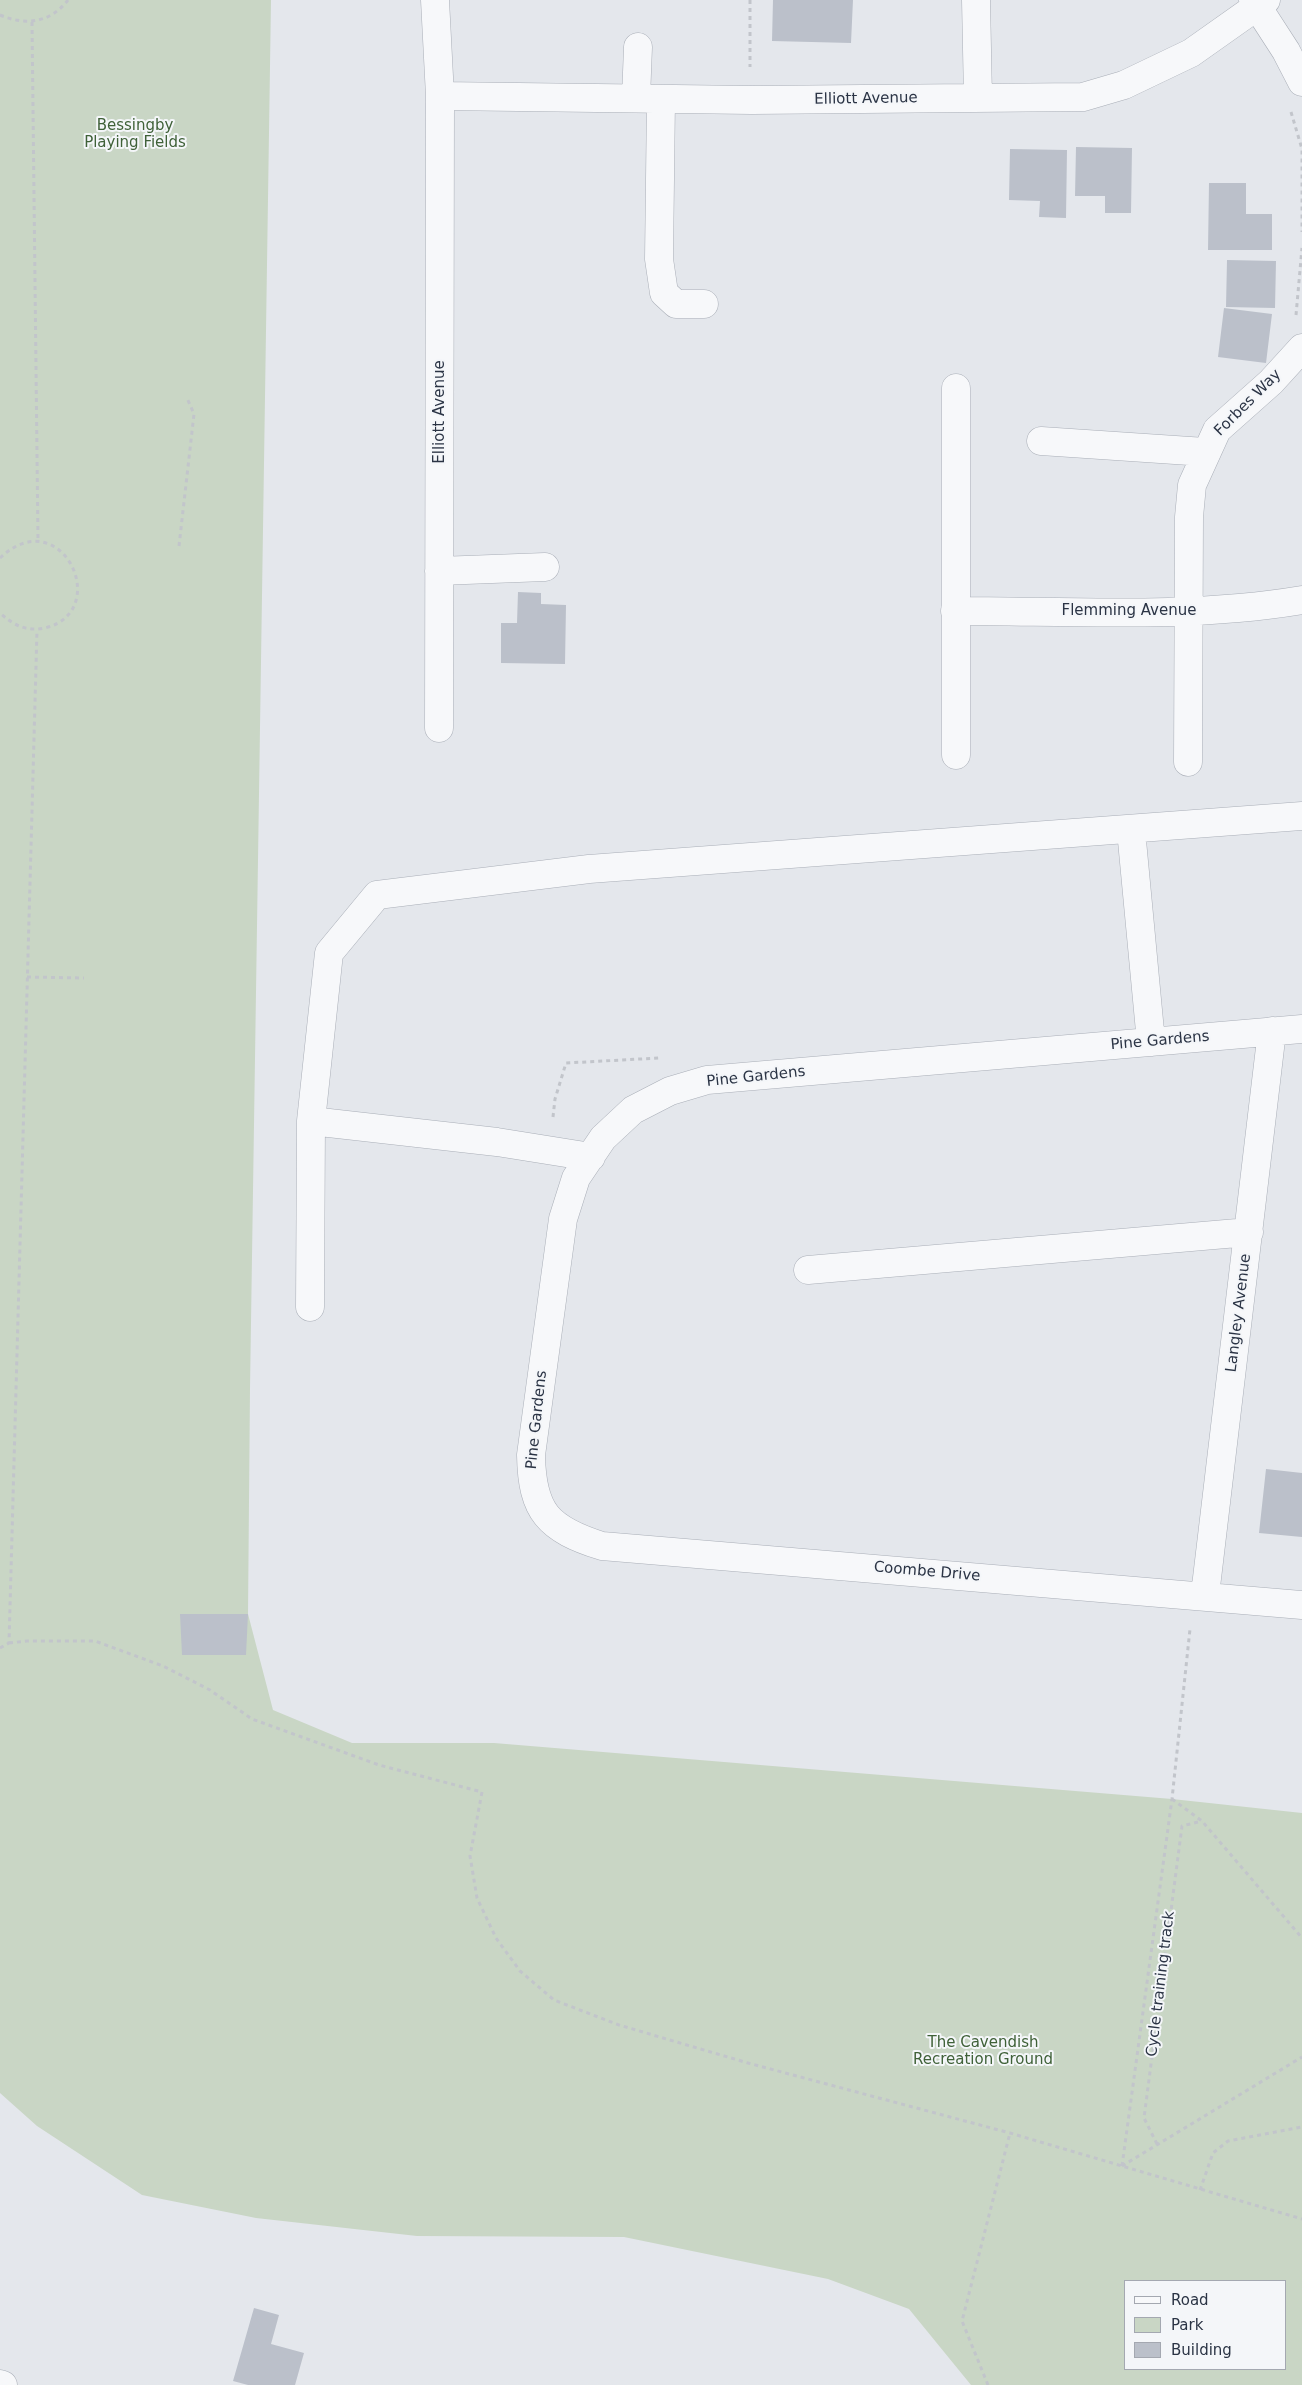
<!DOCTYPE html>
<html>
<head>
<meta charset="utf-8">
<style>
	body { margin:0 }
	#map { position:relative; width:1302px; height:2385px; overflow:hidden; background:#e4e7ec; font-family:"DejaVu Sans",sans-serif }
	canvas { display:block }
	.legend { position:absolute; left:1124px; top:2280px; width:162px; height:90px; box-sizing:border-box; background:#f4f6f9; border:1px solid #a4a8b1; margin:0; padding:6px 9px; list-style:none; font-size:15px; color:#2b3445 }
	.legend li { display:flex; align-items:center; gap:10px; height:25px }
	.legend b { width:25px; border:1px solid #a4a8b1 }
</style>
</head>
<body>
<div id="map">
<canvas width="1302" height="2385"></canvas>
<ul class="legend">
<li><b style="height:6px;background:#f7f8fa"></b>Road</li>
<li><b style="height:14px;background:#c9d6c5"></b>Park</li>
<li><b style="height:14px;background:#bbc0ca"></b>Building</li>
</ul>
</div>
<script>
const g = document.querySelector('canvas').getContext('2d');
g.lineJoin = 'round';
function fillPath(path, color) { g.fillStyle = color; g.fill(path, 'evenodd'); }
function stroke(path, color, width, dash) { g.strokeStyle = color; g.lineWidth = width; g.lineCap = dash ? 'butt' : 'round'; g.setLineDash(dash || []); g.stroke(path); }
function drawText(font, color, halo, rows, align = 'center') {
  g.font = font + ' "DejaVu Sans",sans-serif'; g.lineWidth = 4; g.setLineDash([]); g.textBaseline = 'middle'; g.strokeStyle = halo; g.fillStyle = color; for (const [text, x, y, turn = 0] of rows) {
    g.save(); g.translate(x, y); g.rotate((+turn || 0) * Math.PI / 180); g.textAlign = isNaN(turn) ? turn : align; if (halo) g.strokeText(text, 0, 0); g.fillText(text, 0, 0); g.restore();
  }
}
fillPath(new Path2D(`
	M0 0H271L250 1388 248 1614 273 1710 352 1743H494L1172 1799 1302 1813V2385H971L909 2309 828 2279 624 2237 417 2236 256 2218 142 2195 37 2126 0 2093ZM1126 2281H1286V2369H1126Z`), '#c9d6c5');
fillPath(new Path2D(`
	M773 0H853L851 43 772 41Z
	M1076 147 1132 148 1131 213H1105V196H1075Z
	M1010 149 1067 150 1066 218 1039 217 1040 201 1009 200Z
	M1209 183H1246V214H1272V250H1208Z
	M1227 260 1276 261 1275 308 1226 307Z
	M1224 308 1272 314 1266 363 1218 357Z
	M518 592 541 593V604L566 605 565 664 501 663V623H517Z
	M1266 1469 1302 1473V1537L1259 1533Z
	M180 1614H248L246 1655H182Z
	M254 2308 279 2315 271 2344 304 2353 295 2385H248L233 2381Z`), '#bbc0ca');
const minor = new Path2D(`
	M435 0 440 96 439 728
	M976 0 978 98
	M1253 0 1286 51 1302 82
	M440 96 752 100 1083 97 1124 85 1191 53 1266 0
	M636 98 638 47
	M661 99 659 259 664 293 676 304H704
	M1041 441 1205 452
	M439 571 545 567
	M955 611C1070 611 1188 619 1302 600
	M956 755V388
	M1188 762 1189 517 1192 485 1217 430 1271 382 1302 348
	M1131 830 1151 1042
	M1302 1029 707 1080 670 1091 633 1110 603 1138 576 1178 563 1219 531 1455C532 1512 548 1529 602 1546L1302 1605
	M591 1157 497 1142 311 1121 329 953 377 895 589 869 1302 816
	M808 1270 1249 1232
	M310 1307 311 1121
	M1205 1595 1272 1031
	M0 2384 3 2385`);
stroke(minor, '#a9aeb7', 29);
stroke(new Path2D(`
	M750 0V67
	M0 15C26 26 50 23 68 0
	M32 22 38 541
	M1291 112 1302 149V232
	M1296 315 1302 248
	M179 546 194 414 187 398
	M0 558C61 500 114 611 45 628 27 632 13 625 0 613
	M27 977 84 978
	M553 1117 555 1099 566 1063 659 1058
	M9 1643 27 1641H95L163 1666 210 1690 252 1719 379 1765 482 1792 470 1856 477 1898 496 1938 520 1971 554 2000 619 2025 748 2063 1010 2133 1302 2219
	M0 1648 9 1643 37 630
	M1172 1799 1202 1821 1302 1938
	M1157 2144 1144 2118 1182 1826 1202 1821
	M1122 2166 1172 1799 1190 1629
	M1122 2166 1302 2057
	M1200 2190 1213 2153 1228 2141 1302 2127
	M988 2385 962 2321 1010 2133`), '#c2c5cb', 3, [4, 4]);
stroke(minor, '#f7f8fa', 28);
drawText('15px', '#2b3445', '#f4f6f9', [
	["Elliott Avenue",866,99,-1],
	["Forbes Way",1248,403,-45],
	["Elliott Avenue",440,412,-90],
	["Flemming Avenue",1129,611],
	["Pine Gardens",1160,1041,-5],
	["Pine Gardens",756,1077,-6],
	["Langley Avenue",1239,1313,-83],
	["Pine Gardens",537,1420,-84],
	["Coombe Drive",927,1572,5],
	["Cycle training track",1161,1984,-83]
]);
drawText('15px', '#3f6138', '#f4f6f9', [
	["Bessingby",135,126],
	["Playing Fields",135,143],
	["The Cavendish",983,2043],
	["Recreation Ground",983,2060]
]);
</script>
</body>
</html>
